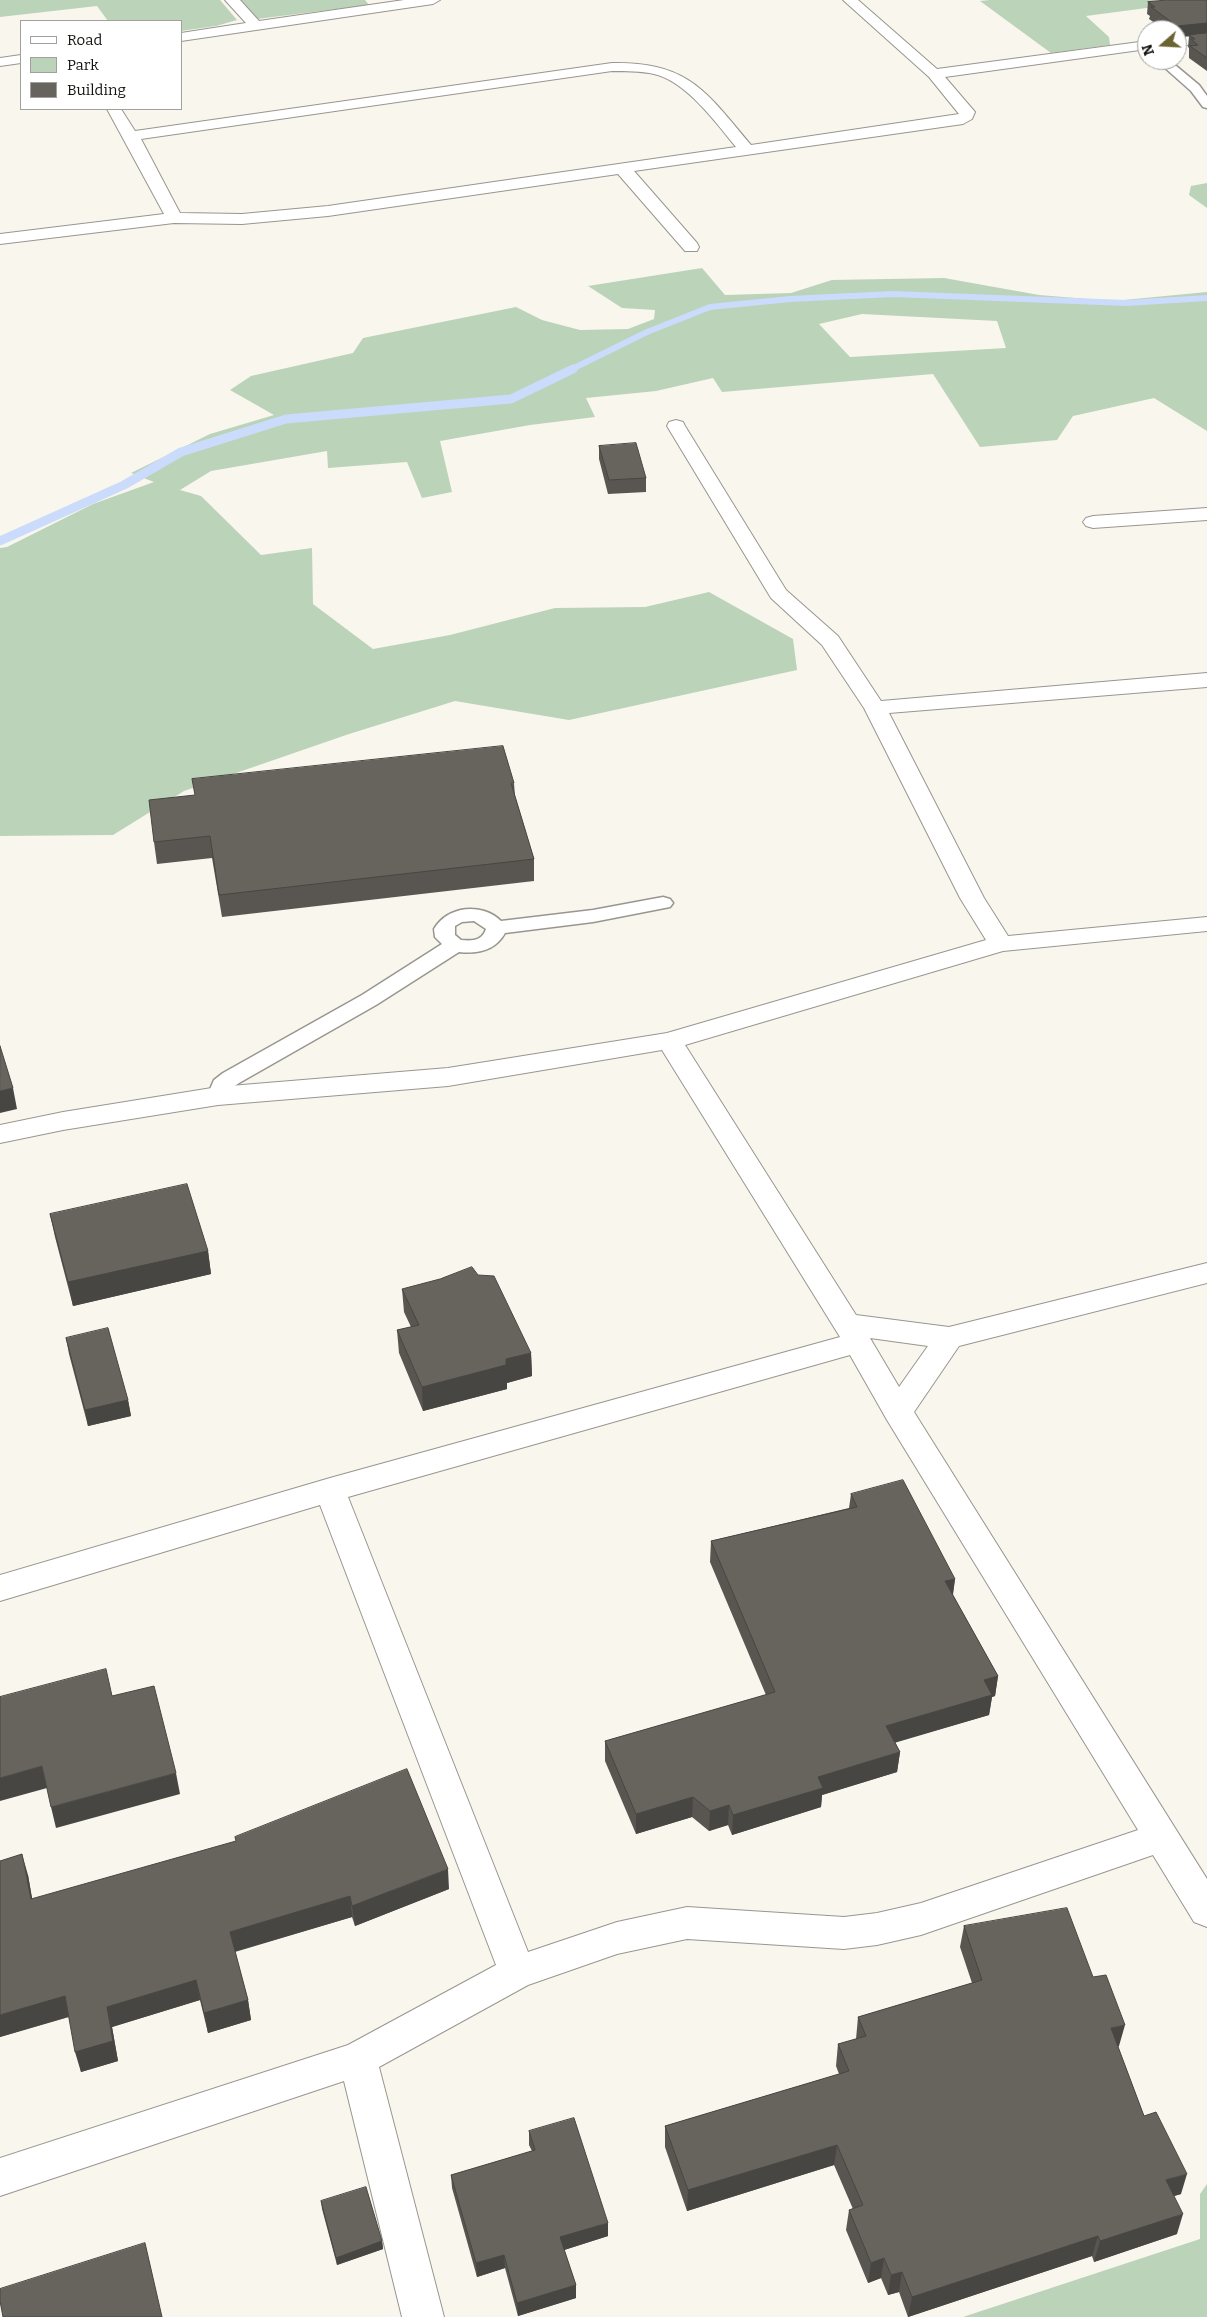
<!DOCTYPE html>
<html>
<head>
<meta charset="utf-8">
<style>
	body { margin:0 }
	#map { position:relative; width:1207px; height:2317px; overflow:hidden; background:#f9f6ee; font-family:Bitter,serif }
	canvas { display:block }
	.legend { position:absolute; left:20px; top:20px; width:162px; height:90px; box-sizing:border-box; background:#fff; border:1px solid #a1a09f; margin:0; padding:6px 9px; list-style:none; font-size:15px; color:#13120f }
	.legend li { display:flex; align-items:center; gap:10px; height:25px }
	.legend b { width:25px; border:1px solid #a1a09f }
	.north { position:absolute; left:1137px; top:20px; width:50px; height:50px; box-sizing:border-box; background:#fff; border:1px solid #a1a09f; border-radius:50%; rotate:251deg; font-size:14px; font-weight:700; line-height:20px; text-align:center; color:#13120f }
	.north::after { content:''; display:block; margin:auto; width:18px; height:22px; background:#6b6431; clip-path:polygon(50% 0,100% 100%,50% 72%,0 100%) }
</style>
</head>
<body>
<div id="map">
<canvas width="1207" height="2317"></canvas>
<ul class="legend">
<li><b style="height:6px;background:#fff"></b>Road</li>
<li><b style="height:14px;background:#bbd3b9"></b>Park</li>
<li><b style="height:14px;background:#67645e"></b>Building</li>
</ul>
<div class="north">N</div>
</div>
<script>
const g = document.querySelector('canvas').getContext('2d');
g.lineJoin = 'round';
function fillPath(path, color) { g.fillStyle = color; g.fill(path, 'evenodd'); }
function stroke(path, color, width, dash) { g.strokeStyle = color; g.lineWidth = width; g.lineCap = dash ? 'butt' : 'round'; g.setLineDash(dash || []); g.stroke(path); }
fillPath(new Path2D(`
	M0 0H220L237 20 216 26 181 31V21H108L97 6 0 17Z
	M240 0H365L369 5 257 19Z
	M990 0H1207L1086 16 1109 37 1110 45 1051 53 980 1Z
	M1207 183V208L1189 195 1191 186Z
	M702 268 725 295 791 293 832 280 944 278 1039 295 1113 301 1207 292V431L1154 398 1073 416 1057 440 980 447 933 374 722 392 713 378 656 391 586 398 595 417 530 425 440 441 452 492 422 498 407 462 328 468 327 451 211 471 180 490 201 496 261 555 312 548 313 604 373 649 450 635 555 608 645 607 709 592 793 639 797 670 569 720 455 701 349 734 184 791 113 835 0 836V548L7 547 93 504 154 482 131 473 210 434 274 415 230 390 251 376 353 353 363 338 516 307 542 320 580 330 628 329 654 319 655 310 622 308 588 286ZM862 314 997 321 1006 348 850 357 819 324Z
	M1207 2184V2317H963L1200 2239V2194Z`), '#bbd3b9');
stroke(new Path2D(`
	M570 370 647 332 710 307 790 299 893 294 1127 303 1207 298`), '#cadbfc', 6);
stroke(new Path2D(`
	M0 541 124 485 181 452 286 419 511 399 573 369`), '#cadbfc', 9);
const lane = new Path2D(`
	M1156 60H1169L1199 85 1207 96V108L1203 107 1191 91Z
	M663 897 670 899 673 903 670 907 593 922 505 933C495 951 477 954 459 952L376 1005 239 1083 232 1088 226 1101 218 1103 210 1101 207 1096 214 1080 223 1073 362 995 442 944 435 937 434 929C447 906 482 902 501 921L593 910ZM474 921 486 929C482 941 472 941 461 940L455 935V926L462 922Z`);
const street = new Path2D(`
	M225 0H240L259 21 404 0H440L433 4 181 41V33L246 23Z
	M843 0H858L937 69 1147 41V49L945 77 975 112 972 119 963 124 634 171 697 243 699 247 697 251H685L618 174 328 216 242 224 174 223 0 244V234L164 214 107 109H121L135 131 612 63C688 62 705 90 751 145L959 114 929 77ZM612 71C626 71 641 71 654 74 686 81 716 123 736 147L328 206 242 214 180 213 141 139Z
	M1207 35V43L1177 46V38Z
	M21 55V63L0 66V58Z
	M676 420 683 422 685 426 786 590 838 636 881 701 1207 673V687L889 713 984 898 1008 936 1207 917V931L1003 951 685 1045 856 1315 949 1327 1207 1263V1283L959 1346 914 1412 1207 1879V1927L1194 1922 1153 1855 921 1935 877 1945 844 1949 687 1939 617 1954 528 1985 379 2067 444 2317H402L344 2081 0 2196V2158L348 2045 496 1965 320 1505 0 1601V1575L330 1478 840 1337 662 1050 448 1086 218 1105 63 1130 0 1143V1125L63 1112 218 1087 448 1068 667 1033 986 940 960 898 864 708 822 645 771 598 667 426 669 422ZM870 1338 928 1346 899 1387ZM850 1355 887 1420 1138 1830 921 1903 877 1913 844 1917 687 1907 617 1922 528 1952 348 1497Z
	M1207 508V520L1093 528 1086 526 1083 522 1086 518 1093 516Z`);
stroke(lane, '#99968f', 3);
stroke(street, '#99968f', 2);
fillPath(lane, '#fff');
fillPath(street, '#fff');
fillPath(new Path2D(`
	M1207 0V71L1189 58V48L1188 47 1189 36 1177 30H1165L1149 19 1150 16 1147 14 1148 2Z
	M599 446 646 478V492L608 494 599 459Z
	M514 783 515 796 534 859V881L222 917 212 858 157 864 154 842Z
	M50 1214 208 1251 211 1274 73 1306 55 1237Z
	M402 1289 531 1353 532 1376 507 1383V1389L423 1411 399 1353 397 1330 411 1327 404 1312Z
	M66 1338 128 1400 131 1416 88 1426 69 1354Z
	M851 1494 955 1579 953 1595 998 1676 995 1696 992 1697 989 1715 895 1742 900 1752 897 1772 822 1795 821 1807 732 1835 728 1825 709 1831 692 1817 636 1834 605 1761V1741L766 1695 710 1562 711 1541 849 1508Z
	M28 1875 32 1899 449 1889 355 1926 352 1917 235 1952 248 2000 251 2020 208 2033 200 2000 112 2027 118 2061 81 2072 69 2017 0 2037Z
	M964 1926 1093 1977 1119 2046 1118 2047 1144 2116 1181 2194 1174 2196 1177 2234 1094 2262 1092 2256 908 2317 899 2292 888 2295 881 2278 868 2283 846 2230 849 2210 853 2209 834 2165 687 2211 665 2147V2126L839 2074 836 2066 838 2044 856 2039 858 2017 972 1983 960 1947Z
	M529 2131 608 2236 564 2250 576 2285V2298L518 2316 505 2268 477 2277 452 2188 451 2175 532 2151 529 2145Z
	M321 2201 382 2241 383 2249 337 2265 322 2209Z`), '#595651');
fillPath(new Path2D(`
	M1207 23V34L1177 37V26Z
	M13 1088 17 1109 0 1113V1091Z
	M208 1251 211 1274 73 1306 68 1282Z
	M531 1353 532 1376 507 1383V1389L423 1411 422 1387 506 1359Z
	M128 1400 131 1416 88 1426 85 1410Z
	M955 1579 952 1599 945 1581Z
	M998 1676 995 1696 992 1697 989 1715 884 1746 886 1726 984 1680Z
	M900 1752 897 1772 822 1795 821 1807 732 1835 733 1815 818 1777Z
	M42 1766 47 1788 0 1801V1778Z
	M176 1773 180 1794 56 1828 51 1807Z
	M693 1797 692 1817 636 1834V1814Z
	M729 1805 728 1825 709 1831 710 1811Z
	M22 1854 28 1875 36 1920 31 1899Z
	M448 1869 449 1889 355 1926 352 1906Z
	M350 1896 352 1917 233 1952 230 1932Z
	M196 1980 200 2000 112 2027 118 2061 81 2072 75 2052 107 2007Z
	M65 1996 71 2016 0 2037V2015Z
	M248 2000 251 2020 208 2033 204 2013Z
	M1125 2025 1119 2046 1106 2049 1111 2028Z
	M837 2145 834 2165 687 2211 688 2190Z
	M1187 2174 1181 2194 1160 2200 1166 2180Z
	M1183 2214 1177 2234 1094 2262 1100 2241Z
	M608 2223V2236L561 2251 560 2237Z
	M1098 2236 1092 2256 908 2317 912 2297Z
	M382 2241 383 2249 337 2265 336 2258Z
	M504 2255 505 2268 477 2277 476 2263Z
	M884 2258 881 2278 868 2283 871 2263Z
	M902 2272 899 2292 888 2295 891 2275Z
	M576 2285V2298L518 2316 517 2303Z`), '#484642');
const building = new Path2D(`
	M1168 0H1207V23L1177 26 1151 7H1155L1148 2Z
	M1207 33V58L1190 46 1198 45 1191 39H1195L1189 35Z
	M636 443 646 478 609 480 599 446Z
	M503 746 514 783H511L534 859 219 895 210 836 154 842 149 800 195 795 192 779Z
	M0 1046 13 1088 0 1091Z
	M187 1184 208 1251 68 1282 50 1214Z
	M472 1267 478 1275 494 1276 531 1353 506 1359V1365L422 1387 397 1330 419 1325 402 1289 440 1279Z
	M108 1328 128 1400 85 1410 66 1338Z
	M903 1480 955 1579 945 1581 998 1676 984 1680 992 1695 886 1726 900 1752 818 1777 823 1788 733 1815 729 1805 710 1811 693 1797 636 1814 605 1741 775 1692 711 1541 857 1507 851 1494Z
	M106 1669 112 1696 154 1686 176 1773 51 1807 42 1766 0 1778V1697Z
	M407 1769 448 1869 352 1906 350 1896 230 1932 248 2000 204 2013 196 1980 107 2007 113 2041 75 2052 65 1996 0 2015V1861L22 1854 31 1899 236 1841 235 1837Z
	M1067 1908 1093 1977 1106 1975 1125 2025 1111 2028 1144 2116 1156 2112 1187 2174 1166 2180 1183 2214 1100 2241 1098 2236 912 2297 902 2272 891 2275 884 2258 871 2263 849 2210 863 2205 837 2145 688 2190 665 2126 849 2071 838 2044 866 2036 858 2017 982 1980 964 1926Z
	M574 2118 608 2223 560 2237 576 2285 517 2303 504 2255 476 2263 451 2175 535 2150 529 2131Z
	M366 2187 382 2241 336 2258 321 2201Z
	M145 2243 162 2317H3L0 2301V2289Z`);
fillPath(building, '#67645e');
stroke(building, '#484642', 1);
</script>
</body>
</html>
